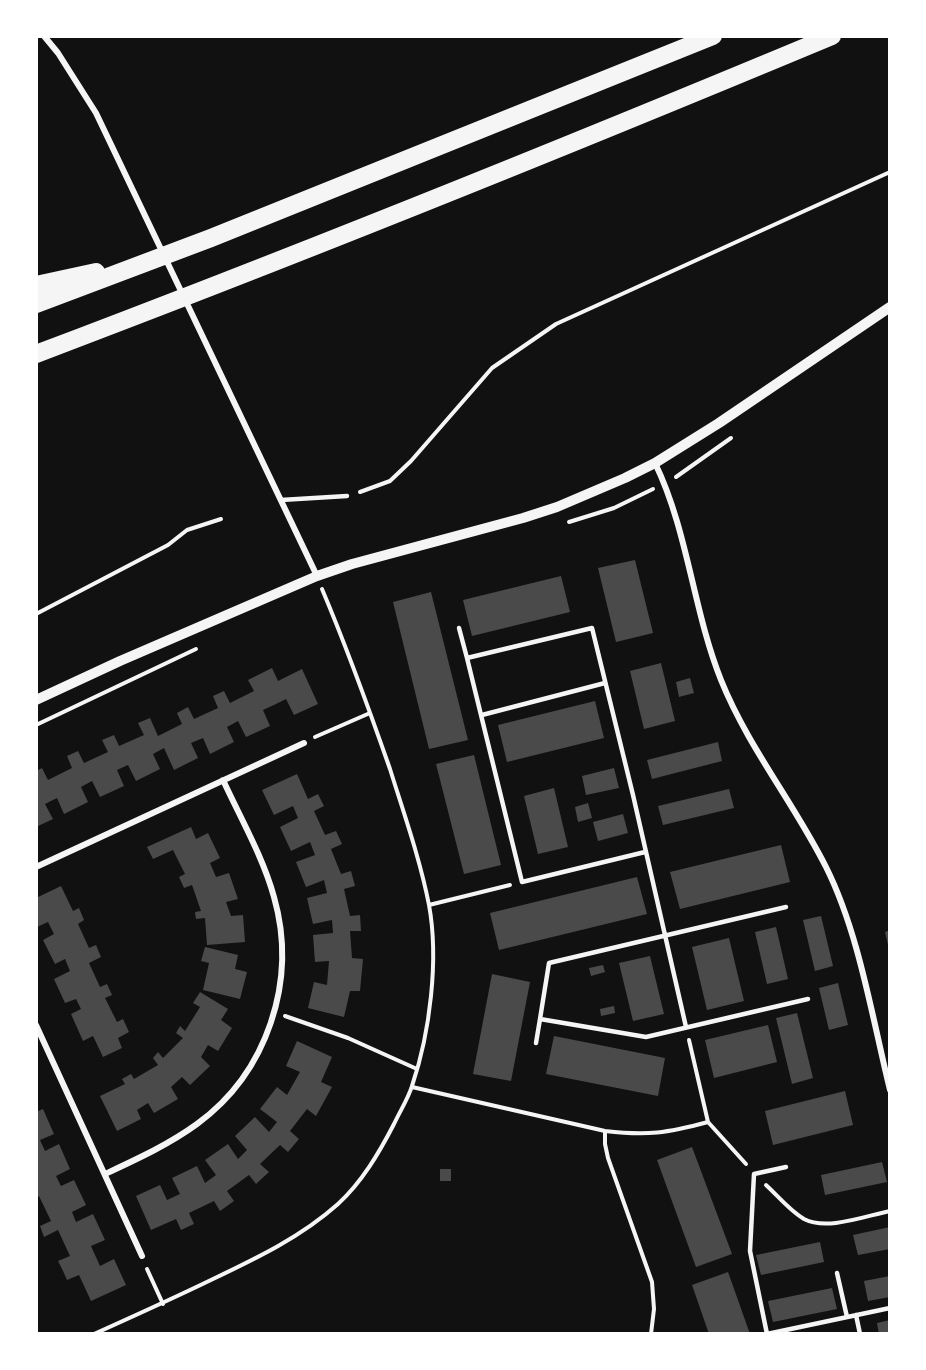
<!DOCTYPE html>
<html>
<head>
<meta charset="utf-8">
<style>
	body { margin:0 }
	#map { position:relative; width:926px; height:1370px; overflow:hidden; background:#111; font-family:"DM Sans",sans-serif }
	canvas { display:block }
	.frame { position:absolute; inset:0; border:38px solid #fff; pointer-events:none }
</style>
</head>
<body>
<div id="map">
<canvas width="926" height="1370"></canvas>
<div class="frame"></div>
</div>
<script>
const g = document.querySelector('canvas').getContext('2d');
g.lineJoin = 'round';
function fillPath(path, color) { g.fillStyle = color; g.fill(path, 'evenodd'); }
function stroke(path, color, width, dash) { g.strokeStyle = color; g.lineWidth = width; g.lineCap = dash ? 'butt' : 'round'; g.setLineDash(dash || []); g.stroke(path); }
fillPath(new Path2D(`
	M635 560 653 633 616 642 598 568Z
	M561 576 570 612 472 636 463 600Z
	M431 592 468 740 429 749 393 602Z
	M661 663 675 721 644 729 630 671Z
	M272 668 278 681 302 669 318 704 294 715 286 699 274 705 263 710 270 726 246 737 238 721 227 727 234 742 210 754 203 738 191 743 198 758 174 770 164 748 153 754 160 769 136 781 128 765 117 770 124 786 100 797 92 781 81 787 88 802 64 814 57 798 45 804 53 819 36 827V771L42 768 48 780 72 768 67 756 78 751 84 763 108 752 102 740 114 735 119 746 144 735 138 723 150 718 158 736 182 724 177 713 188 707 194 719 218 708 213 696 224 691 230 703 254 691 248 680Z
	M690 678 694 693 679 697 676 682Z
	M595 701 604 738 507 762 498 725Z
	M718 742 722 761 652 779 647 760Z
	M474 755 501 865 464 874 436 764Z
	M614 768 619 788 586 795 582 776Z
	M297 774 308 799 318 794 324 806 314 811 325 835 336 831 342 844 331 849 341 874 351 871 355 886 344 889 350 916 360 915 361 931H350L352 958 363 959 360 991H350L344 1017 308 1008 314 982 327 985 329 961 315 962 313 935 333 933 332 920 313 924 307 898 327 893 324 880 306 887 296 862 315 855 310 842 291 851 280 827 298 818 293 806 274 815 262 790Z
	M554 788 568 847 538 854 524 796Z
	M729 789 734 808 663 825 658 806Z
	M588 803 592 818 578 822 575 807Z
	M623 814 628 833 598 841 593 822Z
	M191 827 196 839 208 833 220 858 210 863 216 877 229 873 238 899 226 902 231 916 243 915 245 942 207 945 205 918 196 919 195 912 201 911 192 885 184 888 179 877 185 874 173 850 153 859 147 847Z
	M781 845 790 882 680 909 670 872Z
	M637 877 647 914 499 950 490 913Z
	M61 886 73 911 79 908 84 920 78 924 89 948 96 945 101 957 89 963 100 987 107 984 112 995 105 998 117 1022 123 1019 129 1032 118 1038 122 1048 103 1057 93 1036 83 1041 71 1014 81 1009 76 999 65 1003 54 979 70 971 65 959 55 964 43 940 54 934 48 922 37 927 36 925V898Z
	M821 916 833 966 815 971 803 920Z
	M776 927 788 979 767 984 755 932Z
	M890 930V949H889L885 932Z
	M729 938 744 1001 707 1010 692 947Z
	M205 947 238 955 235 969 247 972 240 999 203 990 209 963 201 961Z
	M650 956 664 1014 633 1021 619 963Z
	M603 965 605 972 591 976 589 968Z
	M492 974 530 982 511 1081 473 1074Z
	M838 983 848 1025 829 1030 819 988Z
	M200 992 228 1009 221 1020 232 1028 218 1051 208 1045 201 1057 210 1066 190 1085 182 1077 171 1087 178 1099 154 1113 148 1103 137 1110 141 1119 117 1131 100 1096 125 1084 122 1079 131 1074 134 1079 158 1065 153 1058 158 1052 163 1058 183 1038 176 1033 180 1026 185 1031 200 1007 193 1003Z
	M614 1006 615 1013 601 1016 600 1009Z
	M797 1013 813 1078 792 1084 776 1018Z
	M768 1025 777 1062 714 1078 705 1040Z
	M554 1036 665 1058 658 1096 546 1074Z
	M297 1041 332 1057 321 1082 332 1087 316 1116 307 1109 290 1131 299 1139 288 1152 280 1145 260 1164 269 1172 256 1184 249 1175 227 1191 234 1201 220 1211 214 1201 189 1213 194 1224 181 1230 176 1219 151 1230 136 1196 160 1185 167 1200 180 1194 172 1178 197 1166 205 1183 216 1175 205 1160 228 1144 238 1159 247 1150 235 1136 255 1117 269 1132 277 1122 260 1109 277 1087 287 1095 300 1072 286 1066Z
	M845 1091 853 1125 773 1145 765 1111Z
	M43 1109 54 1134 40 1140 45 1151 59 1144 70 1169 56 1176 61 1186 74 1180 86 1205 72 1212 76 1222 93 1214 105 1240 91 1246 100 1266 114 1259 126 1285 91 1301 79 1275 67 1280 63 1271 58 1261 70 1256 58 1230 44 1237 40 1226 51 1221 39 1196 36 1198V1112Z
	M692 1147 732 1254 696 1267 657 1160Z
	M882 1162 887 1182 825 1195 821 1175Z
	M440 1169H451V1181H440Z
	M890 1227V1249L858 1255 853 1235Z
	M820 1242 824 1262 761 1275 756 1255Z
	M728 1272 733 1286 750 1334H709L692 1285Z
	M890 1276V1297L868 1301 864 1281Z
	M832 1288 837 1309 773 1322 768 1301Z
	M890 1320V1334H879L877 1323Z`), '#4a4a4a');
stroke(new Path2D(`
	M676 477 731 438
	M360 492 390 481 411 461 492 368 556 324 890 172
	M569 522 614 508 653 489
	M36 614 168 545 187 530 221 519
	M36 725 196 649
	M315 737 370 713
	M429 905 510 885
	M285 1016 348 1038 417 1069
	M689 1040 708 1122
	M412 1087 605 1131C648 1136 667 1133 708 1122L746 1164
	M605 1131V1144L608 1158 652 1282 654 1309 651 1334
	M766 1185C778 1196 790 1211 804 1219 827 1231 865 1216 890 1211
	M147 1269 163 1304
	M94 1334C134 1316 174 1298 213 1279 257 1258 301 1237 338 1204 362 1182 379 1153 394 1124 400 1111 408 1099 412 1086 430 1033 439 959 429 905 420 859 404 814 390 769 369 709 347 648 322 589`), '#f5f5f5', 4);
stroke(new Path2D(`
	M281 500 347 496
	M459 628 467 658
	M482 715 605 683
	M645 852 522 882 467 658 592 628 633 795 686 1027
	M786 907 549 963 540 1019 646 1037 808 999
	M536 1043 540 1019
	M837 1273 847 1317
	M856 1315 860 1334
	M767 1334 750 1251 754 1174 786 1167
	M767 1334 890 1308`), '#f5f5f5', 4.5);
stroke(new Path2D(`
	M44 36 58 53 96 113 317 576
	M655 463C688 531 693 610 721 680 748 747 794 803 826 867 859 933 872 1017 890 1090
	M36 867 304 743
	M36 1025 142 1256
	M105 1174C137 1159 168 1145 197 1124 267 1073 298 981 274 897 263 857 241 819 223 780`), '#f5f5f5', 6);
stroke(new Path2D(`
	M36 700 120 661 317 576 352 564 523 518 557 507 625 478 655 463 719 423 890 307`), '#f5f5f5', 10);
stroke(new Path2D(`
	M36 285 96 272
	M36 304 211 238 713 36
	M36 354C303 253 568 146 832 36`), '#f5f5f5', 18);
</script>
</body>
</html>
